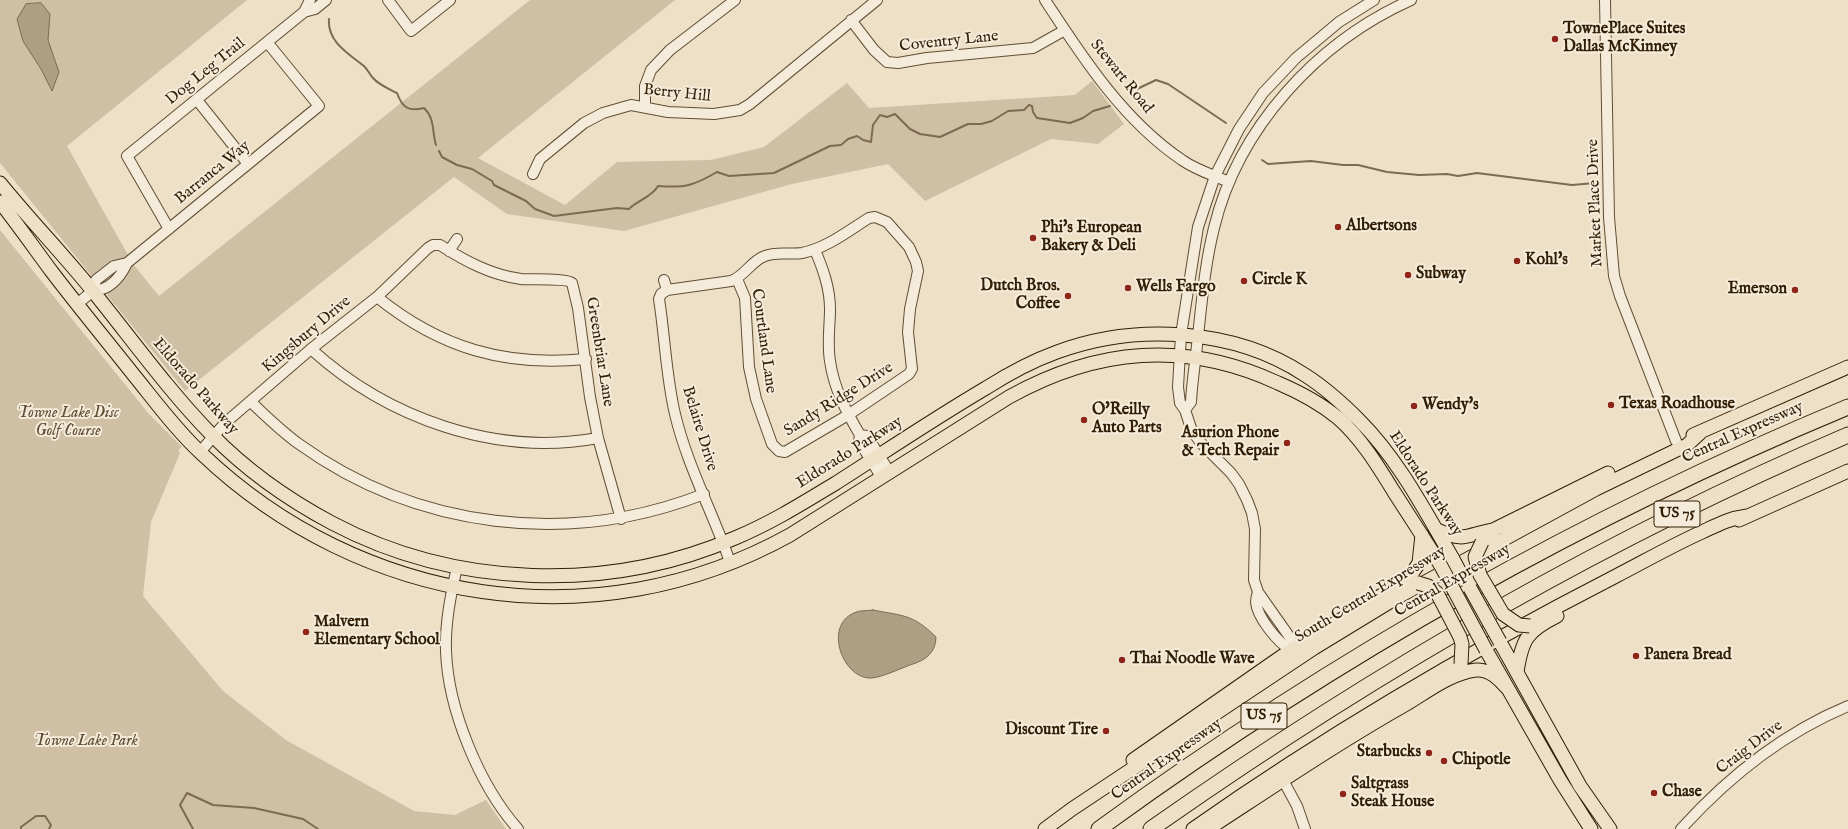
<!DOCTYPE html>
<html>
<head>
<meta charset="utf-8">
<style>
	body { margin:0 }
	canvas { display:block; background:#eee0c6 }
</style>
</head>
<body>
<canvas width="1848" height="829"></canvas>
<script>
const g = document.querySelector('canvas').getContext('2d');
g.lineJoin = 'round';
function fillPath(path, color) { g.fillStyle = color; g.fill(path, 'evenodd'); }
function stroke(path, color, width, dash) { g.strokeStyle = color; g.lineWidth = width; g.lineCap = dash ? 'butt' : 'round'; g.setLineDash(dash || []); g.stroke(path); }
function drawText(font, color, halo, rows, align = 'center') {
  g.font = font + ' "IM FELL English",serif'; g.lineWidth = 4; g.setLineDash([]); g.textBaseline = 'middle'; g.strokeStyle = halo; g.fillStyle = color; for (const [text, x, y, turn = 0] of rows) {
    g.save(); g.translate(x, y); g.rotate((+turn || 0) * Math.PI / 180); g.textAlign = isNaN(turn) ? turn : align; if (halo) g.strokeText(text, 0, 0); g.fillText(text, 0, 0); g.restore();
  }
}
fillPath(new Path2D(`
	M0 0H247L67 146 133 264 159 296 530 0H675L478 158 565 205 617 162 711 160 764 147 847 83 869 108 1075 95 1092 81 1124 124 1098 144 1051 139 925 201 888 164 792 184 624 231 507 214 454 177 185 391 0 163Z
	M0 230 149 414 182 447 178 450 180 453 151 522 143 596 223 691 286 740 414 811 455 815 486 800 506 829H0Z`), '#cebfa5');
const water = new Path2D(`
	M41 3 50 14 48 40 59 72 52 91 41 69 23 41 17 19 26 4Z
	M873 610C903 616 913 614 936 637 936 652 926 660 913 664 901 668 883 677 872 678 843 680 823 626 854 613 859 610 867 611 873 610Z`);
fillPath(water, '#ae9e84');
stroke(water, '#7c6b51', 1);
stroke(new Path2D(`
	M329 19C327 42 349 54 364 66 368 70 370 75 373 78 379 85 389 89 397 93 402 107 408 112 424 108 435 118 432 132 436 145
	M1137 89 1156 80 1168 84 1226 123
	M439 151 442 157 457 165 472 169 492 181 494 185 526 201 535 209 554 216 617 208 629 209C638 200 652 197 658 186 685 188 693 186 717 172L729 176 774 173 830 146 841 145 848 139 857 136 863 140 871 142 873 125 880 115 887 117 895 114 910 129 920 134 940 137 968 124H981L992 121 1008 111 1024 110 1029 105 1032 106 1033 112 1037 118 1070 123 1083 118 1093 111 1110 106
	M1262 160 1268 164 1311 161 1343 165H1358L1387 172 1419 175 1447 174 1458 176 1477 173 1572 185 1595 183
	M21 829V827L36 816H45L51 825 49 829
	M193 829 180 805 187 793 213 805 254 808 303 819 318 829`), '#7c6b51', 2);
const minor = new Path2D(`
	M388 0 411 31 450 0
	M1045 0C1083 58 1123 120 1182 160 1196 170 1213 175 1229 182
	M1605 0 1609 217 1614 276 1620 296 1676 441
	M304 12 315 9 326 0
	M851 20 874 50 887 62 898 63 927 58 1033 48 1065 30
	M197 100 248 164
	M645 107V86L651 70 670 50 735 0
	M533 174 540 159 584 123 603 113 631 105 668 112 714 114 740 110 750 104 877 0
	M169 229 127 156 304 12 310 0
	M815 250C823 269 830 288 830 309 830 326 827 343 830 361 834 389 846 411 860 435
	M449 251 457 239
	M664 280 667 290
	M93 291C110 290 120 278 127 263L319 106 267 42
	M377 297C440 348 505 367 586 359
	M77 304 93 291 96 280 114 266 127 263
	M311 349C387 418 495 457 598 438
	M251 402C266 416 281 431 299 444 417 529 569 547 704 494
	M1185 410 1191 402C1192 380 1196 358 1198 336 1202 300 1205 264 1214 228 1238 128 1317 42 1411 0
	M200 452 225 423 311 349 377 297 428 248 433 245H440C465 261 491 275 521 279 531 280 567 278 572 283L578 308 590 397 598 438 621 519
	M882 478 859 441 860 435 867 436 890 473
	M730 562C713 513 687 465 675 414 666 376 665 337 659 299L661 294 667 290 731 281C745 276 752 260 765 256 777 251 790 255 802 253 827 248 848 231 869 218L875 217 887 222 909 247 916 262 918 271 910 309 908 332 912 369 909 374 848 415 785 452 779 451 772 444 756 399 749 367 745 298 737 279
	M457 567C451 594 445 622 446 651 448 709 479 785 518 829
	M1258 592C1257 595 1256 599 1256 602 1257 617 1278 643 1291 650V639L1258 592 1254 580 1255 529 1252 513 1247 500 1239 484 1231 473 1201 443 1192 431 1185 410 1180 403 1178 387 1181 335 1198 227 1215 176 1239 129 1263 93 1296 58 1339 22 1374 0
	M1283 780 1297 806 1305 829
	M1681 829C1728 777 1783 733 1848 706`);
const major = new Path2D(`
	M0 183C30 220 63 254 92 290 131 338 168 390 211 434 246 470 287 499 332 523 455 588 608 593 735 538 771 523 803 503 836 483 886 451 935 418 986 388 1008 374 1032 361 1057 352 1135 323 1234 328 1305 375 1324 387 1343 404 1359 420 1399 460 1425 511 1453 559
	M0 202C18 225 35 249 52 272 78 306 106 340 133 374 155 401 176 430 202 454 361 605 595 643 790 535L1009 397C1097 348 1185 340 1278 383 1299 392 1320 403 1338 418 1361 438 1378 466 1394 492 1410 517 1426 541 1441 566
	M1693 435 1848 367
	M1739 520 1848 471
	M1437 530C1465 542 1464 536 1492 530
	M1482 542 1495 529 1608 473
	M1470 588V573L1475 557
	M1471 595 1473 610
	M1500 642 1580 786 1610 829
	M1486 650 1560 780 1591 829
	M1517 672C1522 639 1527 631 1557 616
	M1133 760 1291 650 1387 592 1411 575 1419 563 1422 535
	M1045 829 1072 809 1314 648 1396 598 1596 489 1687 445 1700 433
	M1193 829C1328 734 1470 651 1616 576 1645 561 1673 545 1702 532 1717 525 1730 518 1747 516
	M1208 829C1274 786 1339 742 1408 703 1428 691 1451 673 1476 670 1490 669 1499 679 1508 689`);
const highway = new Path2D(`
	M1099 829C1331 660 1583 517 1848 407
	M1151 829C1370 675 1602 540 1848 435`);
stroke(minor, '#604e34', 12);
stroke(major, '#311e04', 15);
stroke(highway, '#311e04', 17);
stroke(minor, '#f4ebda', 10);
stroke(major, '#eee0c6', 13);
stroke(highway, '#eee0c6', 15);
const majorBridge = new Path2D(`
	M1482 542 1475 557 1480 575 1503 614 1519 625 1530 626
	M1453 559 1461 574
	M1441 566 1486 650
	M1418 583 1428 586 1437 593 1460 637 1462 644 1461 664
	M1470 588 1500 642`);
stroke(majorBridge, '#311e04', 15, []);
stroke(majorBridge, '#eee0c6', 13);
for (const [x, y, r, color] of [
	[1555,39,4,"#8f2418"],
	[1338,227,4,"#8f2418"],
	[1033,238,4,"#8f2418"],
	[1517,261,4,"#8f2418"],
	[1408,275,4,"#8f2418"],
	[1244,281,4,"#8f2418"],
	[1128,288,4,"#8f2418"],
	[1795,290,4,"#8f2418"],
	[1068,296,4,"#8f2418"],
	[1611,405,4,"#8f2418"],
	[1414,406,4,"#8f2418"],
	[1084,420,4,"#8f2418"],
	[1287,443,4,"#8f2418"],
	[306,632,4,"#8f2418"],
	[1636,656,4,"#8f2418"],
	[1122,660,4,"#8f2418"],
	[1106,731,4,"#8f2418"],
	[1429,753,4,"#8f2418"],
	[1444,761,4,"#8f2418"],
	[1654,793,4,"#8f2418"],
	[1343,794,4,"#8f2418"]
]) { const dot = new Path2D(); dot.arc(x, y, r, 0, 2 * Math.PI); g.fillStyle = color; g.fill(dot); stroke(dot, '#f4ebda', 1.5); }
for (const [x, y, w] of [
	[1677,514,46],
	[1264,716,46]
]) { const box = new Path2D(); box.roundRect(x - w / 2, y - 13, w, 26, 3); g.fillStyle = '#f4ebda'; g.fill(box); stroke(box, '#311e04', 1); }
drawText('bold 15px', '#311e04', null, [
	["US 75",1677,514],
	["US 75",1264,716]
]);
drawText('bold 16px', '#311e04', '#f4ebda', [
	["TownePlace Suites",1563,30],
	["Dallas McKinney",1563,48],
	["Albertsons",1346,227],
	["Phi's European",1041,229],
	["Bakery & Deli",1041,247],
	["Kohl's",1525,261],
	["Subway",1416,275],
	["Circle K",1252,281],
	["Dutch Bros.",1060,287,"right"],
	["Coffee",1060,305,"right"],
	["Wells Fargo",1136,288],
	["Emerson",1787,290,"right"],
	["Texas Roadhouse",1619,405],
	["Wendy's",1422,406],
	["O'Reilly",1092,411],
	["Auto Parts",1092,429],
	["Asurion Phone",1279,434,"right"],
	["& Tech Repair",1279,452,"right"],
	["Malvern",314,623],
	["Elementary School",314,641],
	["Panera Bread",1644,656],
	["Thai Noodle Wave",1130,660],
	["Discount Tire",1098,731,"right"],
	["Starbucks",1421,753,"right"],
	["Chipotle",1452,761],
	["Saltgrass",1351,785],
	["Steak House",1351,803],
	["Chase",1662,793]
], 'left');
drawText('16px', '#311e04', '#f4ebda', [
	["Coventry Lane",949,42,-6],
	["Dog Leg Trail",206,72,-39],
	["Stewart Road",1121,77,51],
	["Berry Hill",677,94,6],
	["Barranca Way",213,173,-39],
	["Market Place Drive",1596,203,-92],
	["Kingsbury Drive",307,335,-40],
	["Courtland Lane",763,341,82],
	["Greenbriar Lane",599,352,81],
	["Eldorado Parkway",195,387,49],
	["Sandy Ridge Drive",839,400,-32],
	["Belaire Drive",699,429,73],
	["Central Expressway",1743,433,-24],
	["Eldorado Parkway",850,453,-32],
	["Eldorado Parkway",1425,484,57],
	["Central Expressway",1453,581,-30],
	["South Central Expressway",1371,595,-31],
	["Craig Drive",1750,748,-37],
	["Central Expressway",1167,760,-35]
]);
drawText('italic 16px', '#604e34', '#f4ebda', [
	["Towne Lake Disc",68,414],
	["Golf Course",68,432],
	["Towne Lake Park",86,742]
]);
</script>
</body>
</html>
